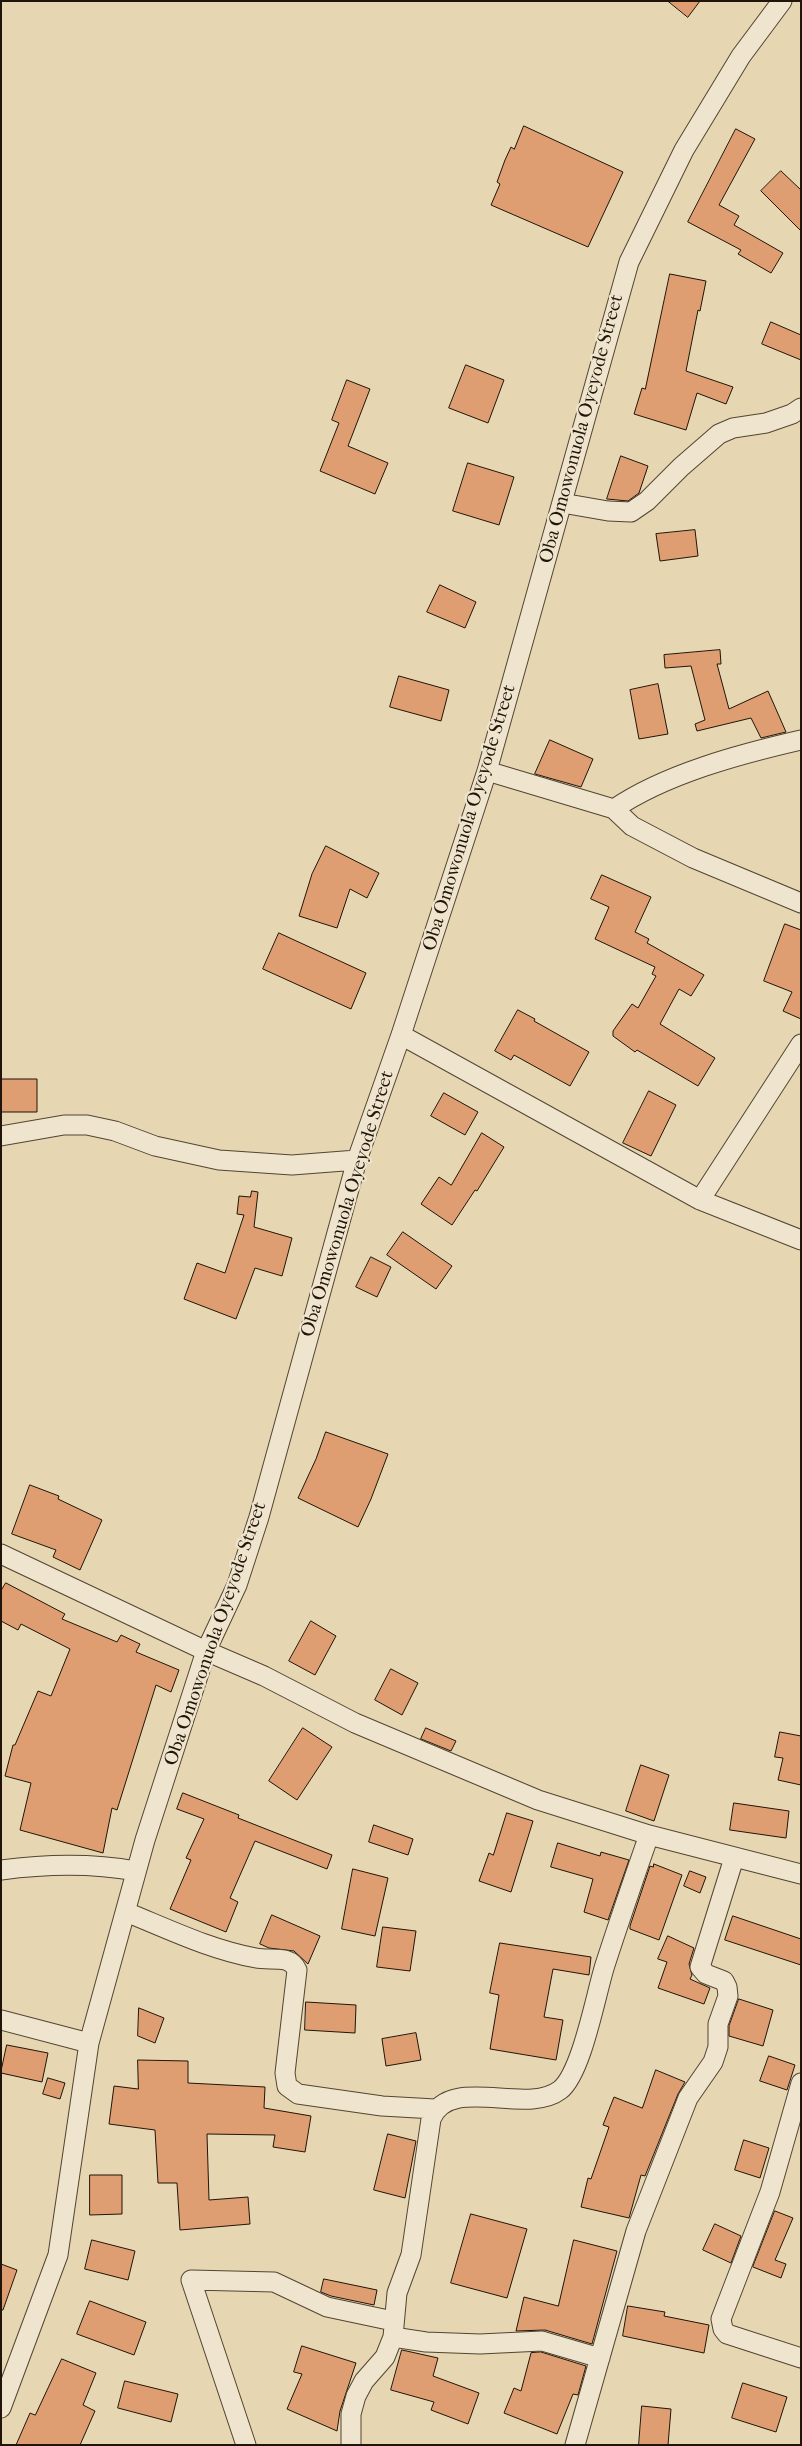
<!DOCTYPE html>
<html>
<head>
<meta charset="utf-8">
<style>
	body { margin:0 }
	#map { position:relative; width:802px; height:2446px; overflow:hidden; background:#e6d6b2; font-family:"IM FELL French Canon",serif }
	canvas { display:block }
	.frame { position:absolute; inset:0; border:2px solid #201508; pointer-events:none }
</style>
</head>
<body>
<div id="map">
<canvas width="802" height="2446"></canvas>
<div class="frame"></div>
</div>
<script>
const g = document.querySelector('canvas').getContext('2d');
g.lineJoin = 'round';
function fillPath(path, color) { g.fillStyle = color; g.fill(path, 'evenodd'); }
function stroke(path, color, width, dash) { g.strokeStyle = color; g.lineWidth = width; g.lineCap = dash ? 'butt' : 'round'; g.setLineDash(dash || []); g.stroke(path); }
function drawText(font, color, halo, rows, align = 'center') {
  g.font = font + ' "IM FELL French Canon",serif'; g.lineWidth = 4.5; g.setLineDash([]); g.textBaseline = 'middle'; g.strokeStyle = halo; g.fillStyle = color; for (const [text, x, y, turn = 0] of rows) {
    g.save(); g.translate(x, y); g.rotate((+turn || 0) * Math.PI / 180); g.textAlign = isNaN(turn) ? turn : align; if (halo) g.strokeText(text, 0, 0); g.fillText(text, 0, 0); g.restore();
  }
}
const building = new Path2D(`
	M668 1H700L688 17Z
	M524 126 623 172 588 247 491 205 500 184 497 182 505 160 511 147 514 149Z
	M736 129 755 139 719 205 739 216 734 225 783 253 771 273 738 254 741 250 688 222Z
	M781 171 801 190V231L761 191Z
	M670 274 706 281 700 311 698 310 686 371 733 387 726 404 697 393 686 430 634 414 642 388 645 389Z
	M771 322 801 335V360L762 344Z
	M466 365 504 380 488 423 449 408Z
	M347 380 370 389 348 446 388 463 375 494 320 471 339 423 332 420Z
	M621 456 648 466 639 493 628 501 607 499Z
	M468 463 514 477 499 525 453 511Z
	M695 530 698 556 660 561 656 534Z
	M440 585 476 602 465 628 427 612Z
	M720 650 721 664H717L729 709 768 691 786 732 761 738 751 718 697 731 695 724 705 720 691 666 665 668 664 655Z
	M399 676 449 690 441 721 390 707Z
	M658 684 668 734 639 739 630 690Z
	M550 740 593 759 581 787 535 774Z
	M326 846 379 873 367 898 350 889 337 928 299 916 312 874Z
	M602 875 651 897 635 932 649 939 647 943 704 975 691 996 679 989 660 1024 715 1058 698 1086 637 1050 635 1052 613 1036V1031L632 1004 638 1008 656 976 652 974 655 967 595 939 609 907 591 899Z
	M785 924 801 930V1019L783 1011 792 992 764 981Z
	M279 933 366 973 351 1009 263 969Z
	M518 1010 535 1019 534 1021 589 1052 570 1086 514 1055 511 1060 495 1051Z
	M1 1079H37V1112H1Z
	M649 1091 676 1105 651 1156 623 1143Z
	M444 1093 478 1112 465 1135 431 1116Z
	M482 1133 504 1147 477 1191 475 1190 452 1225 421 1204 439 1177 451 1185Z
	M252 1191 258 1192 254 1227 292 1238 282 1276 255 1268 236 1319 184 1299 197 1263 225 1273 244 1215 237 1214 239 1196 250 1197Z
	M403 1232 452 1266 436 1289 387 1255Z
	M371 1257 391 1267 377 1297 356 1287Z
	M326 1432 388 1454 371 1499 358 1527 298 1498 316 1459Z
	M30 1485 59 1496 58 1499 102 1520 80 1570 53 1557 56 1550 12 1534Z
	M6 1583 65 1614 62 1619 117 1642 121 1635 140 1644 136 1652 179 1670 171 1692 156 1685 117 1810 112 1808 103 1853 20 1830 31 1783 5 1776 13 1745H15L38 1691 51 1696 70 1649 21 1624 18 1630 1 1621V1591Z
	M311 1621 336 1636 315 1675 289 1661Z
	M391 1669 418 1683 402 1715 375 1700Z
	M303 1728 332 1747 297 1800 269 1781Z
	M426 1728 456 1741 451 1751 421 1739Z
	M780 1732 801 1736V1785L778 1780 783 1758 775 1757Z
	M641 1765 669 1775 654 1821 626 1811Z
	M183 1793 239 1815 238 1818 332 1855 327 1869 255 1841 230 1898 238 1902 226 1932 170 1909 191 1860 186 1858 204 1819 177 1809Z
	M734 1803 789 1811 786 1838 730 1830Z
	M507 1813 533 1821 511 1892 479 1881 489 1853 493 1855Z
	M374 1825 413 1839 408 1855 369 1842Z
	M558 1843 600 1856 601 1852 629 1860 608 1920 584 1912 593 1879 551 1867Z
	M654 1864 682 1875 659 1940 630 1929V1926L650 1866 653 1867Z
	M353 1869 388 1878 375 1936 342 1929Z
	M690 1871 706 1877 700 1893 684 1886Z
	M272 1915 320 1936 308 1964 294 1951 269 1948 260 1944Z
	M733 1916 801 1939V1965L725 1940Z
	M383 1927 416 1931 410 1971 377 1967Z
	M668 1936 694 1948 689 1964 692 1975 690 1979 710 1988 704 2004 658 1988 667 1962 658 1959Z
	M500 1943 591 1957 589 1975 553 1969 544 2017 563 2020 556 2060 490 2049 499 1995 490 1993Z
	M739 1999 773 2010 763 2046 729 2036V2026Z
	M306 2002 356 2005 355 2033 305 2030Z
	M139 2008 164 2018 155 2043 138 2036Z
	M416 2033 421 2060 386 2066 382 2039Z
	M7 2045 48 2053 42 2082 1 2073Z
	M769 2056 795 2065 787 2090 760 2081Z
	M138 2060 188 2061V2083L265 2087 264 2108 311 2116 305 2152 273 2147 275 2135 207 2134 209 2200 248 2197 250 2224 180 2230 177 2183H158L155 2130 109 2124 114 2086 138 2089Z
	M656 2070 685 2082 678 2094 645 2176 641 2175 629 2218 581 2207 588 2178 591 2179 609 2127 603 2125 614 2097 642 2108Z
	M48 2078 65 2083 60 2099 43 2094Z
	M388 2134 416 2141 405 2198 374 2190Z
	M744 2140 769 2148 760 2178 735 2170Z
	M90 2175H122V2214L90 2215Z
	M775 2211 793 2218 775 2260 786 2264 781 2278 753 2267Z
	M471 2214 527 2229 507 2298 451 2283Z
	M715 2224 741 2236 731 2263 703 2250Z
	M92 2240 135 2251 128 2280 85 2269Z
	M574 2240 617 2251 592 2344 545 2330 516 2331 524 2297 558 2306Z
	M1 2264 17 2270 3 2310H1Z
	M324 2279 377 2290 374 2305 331 2296 321 2292Z
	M90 2301 146 2322 134 2355 77 2334Z
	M628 2306 665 2312 664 2316 709 2325 704 2353 623 2336Z
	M302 2346 356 2363 340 2411 337 2431 287 2409 302 2374 294 2372Z
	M402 2350 438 2358 433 2376 479 2393 468 2424 431 2410 434 2402 391 2390Z
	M541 2352 586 2366 578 2395 573 2394 557 2434 504 2413 514 2388 521 2391 531 2353Z
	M62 2359 96 2373 83 2405 95 2411 80 2445H16L30 2413 35 2415Z
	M125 2381 178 2394 171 2422 118 2408Z
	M743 2383 787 2397 776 2432 732 2418Z
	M642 2406 671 2409 668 2445H639Z`);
fillPath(building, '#df9d72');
stroke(building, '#201508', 1);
const street = new Path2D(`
	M562 503 608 511 631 512 647 501 681 467 719 434 733 428 766 423 792 414 801 408
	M487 771 614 809 632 826 693 858 801 903
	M614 809C665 774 740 754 801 740
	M401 1035 700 1200 801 1240
	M1 1136 64 1125H87L115 1131 155 1146 219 1160 292 1165 357 1160
	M700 1200 801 1044
	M1 1554 206 1651 264 1676 355 1723 538 1800 649 1835 801 1874
	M1 1870C46 1864 92 1863 136 1871
	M126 1912C168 1929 211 1950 256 1958 271 1961 290 1954 297 1970L285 2073 287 2086 298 2094 382 2106 435 2109
	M1 2020 89 2043
	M801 2083 770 2192 721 2319 723 2329 727 2334 801 2358
	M393 2337 426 2342 480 2344 542 2341 600 2358
	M1 2408 58 2255 89 2043 145 1840 206 1651 237 1585 259 1517 357 1160 401 1035 487 771 629 262 684 150 741 56 782 1
	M246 2445 191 2280 274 2282 327 2307 393 2321
	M351 2445V2414L356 2396 364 2381 385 2357 393 2337 397 2293 411 2255 431 2119C450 2074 526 2116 560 2090 582 2073 596 1993 605 1965 619 1922 634 1878 649 1835
	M575 2445 636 2231 688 2098 713 2062 718 2047V2024L728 1996 727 1987 724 1981 706 1974 700 1967 734 1858`);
stroke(street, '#524532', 21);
stroke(street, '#efe4cd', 19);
drawText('19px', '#201508', '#efe4cd', [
	["Oba Omowonuola Oyeyode Street",582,429,-75],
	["Oba Omowonuola Oyeyode Street",470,818,-73],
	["Oba Omowonuola Oyeyode Street",348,1204,-73],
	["Oba Omowonuola Oyeyode Street",216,1634,-71]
]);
</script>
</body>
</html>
